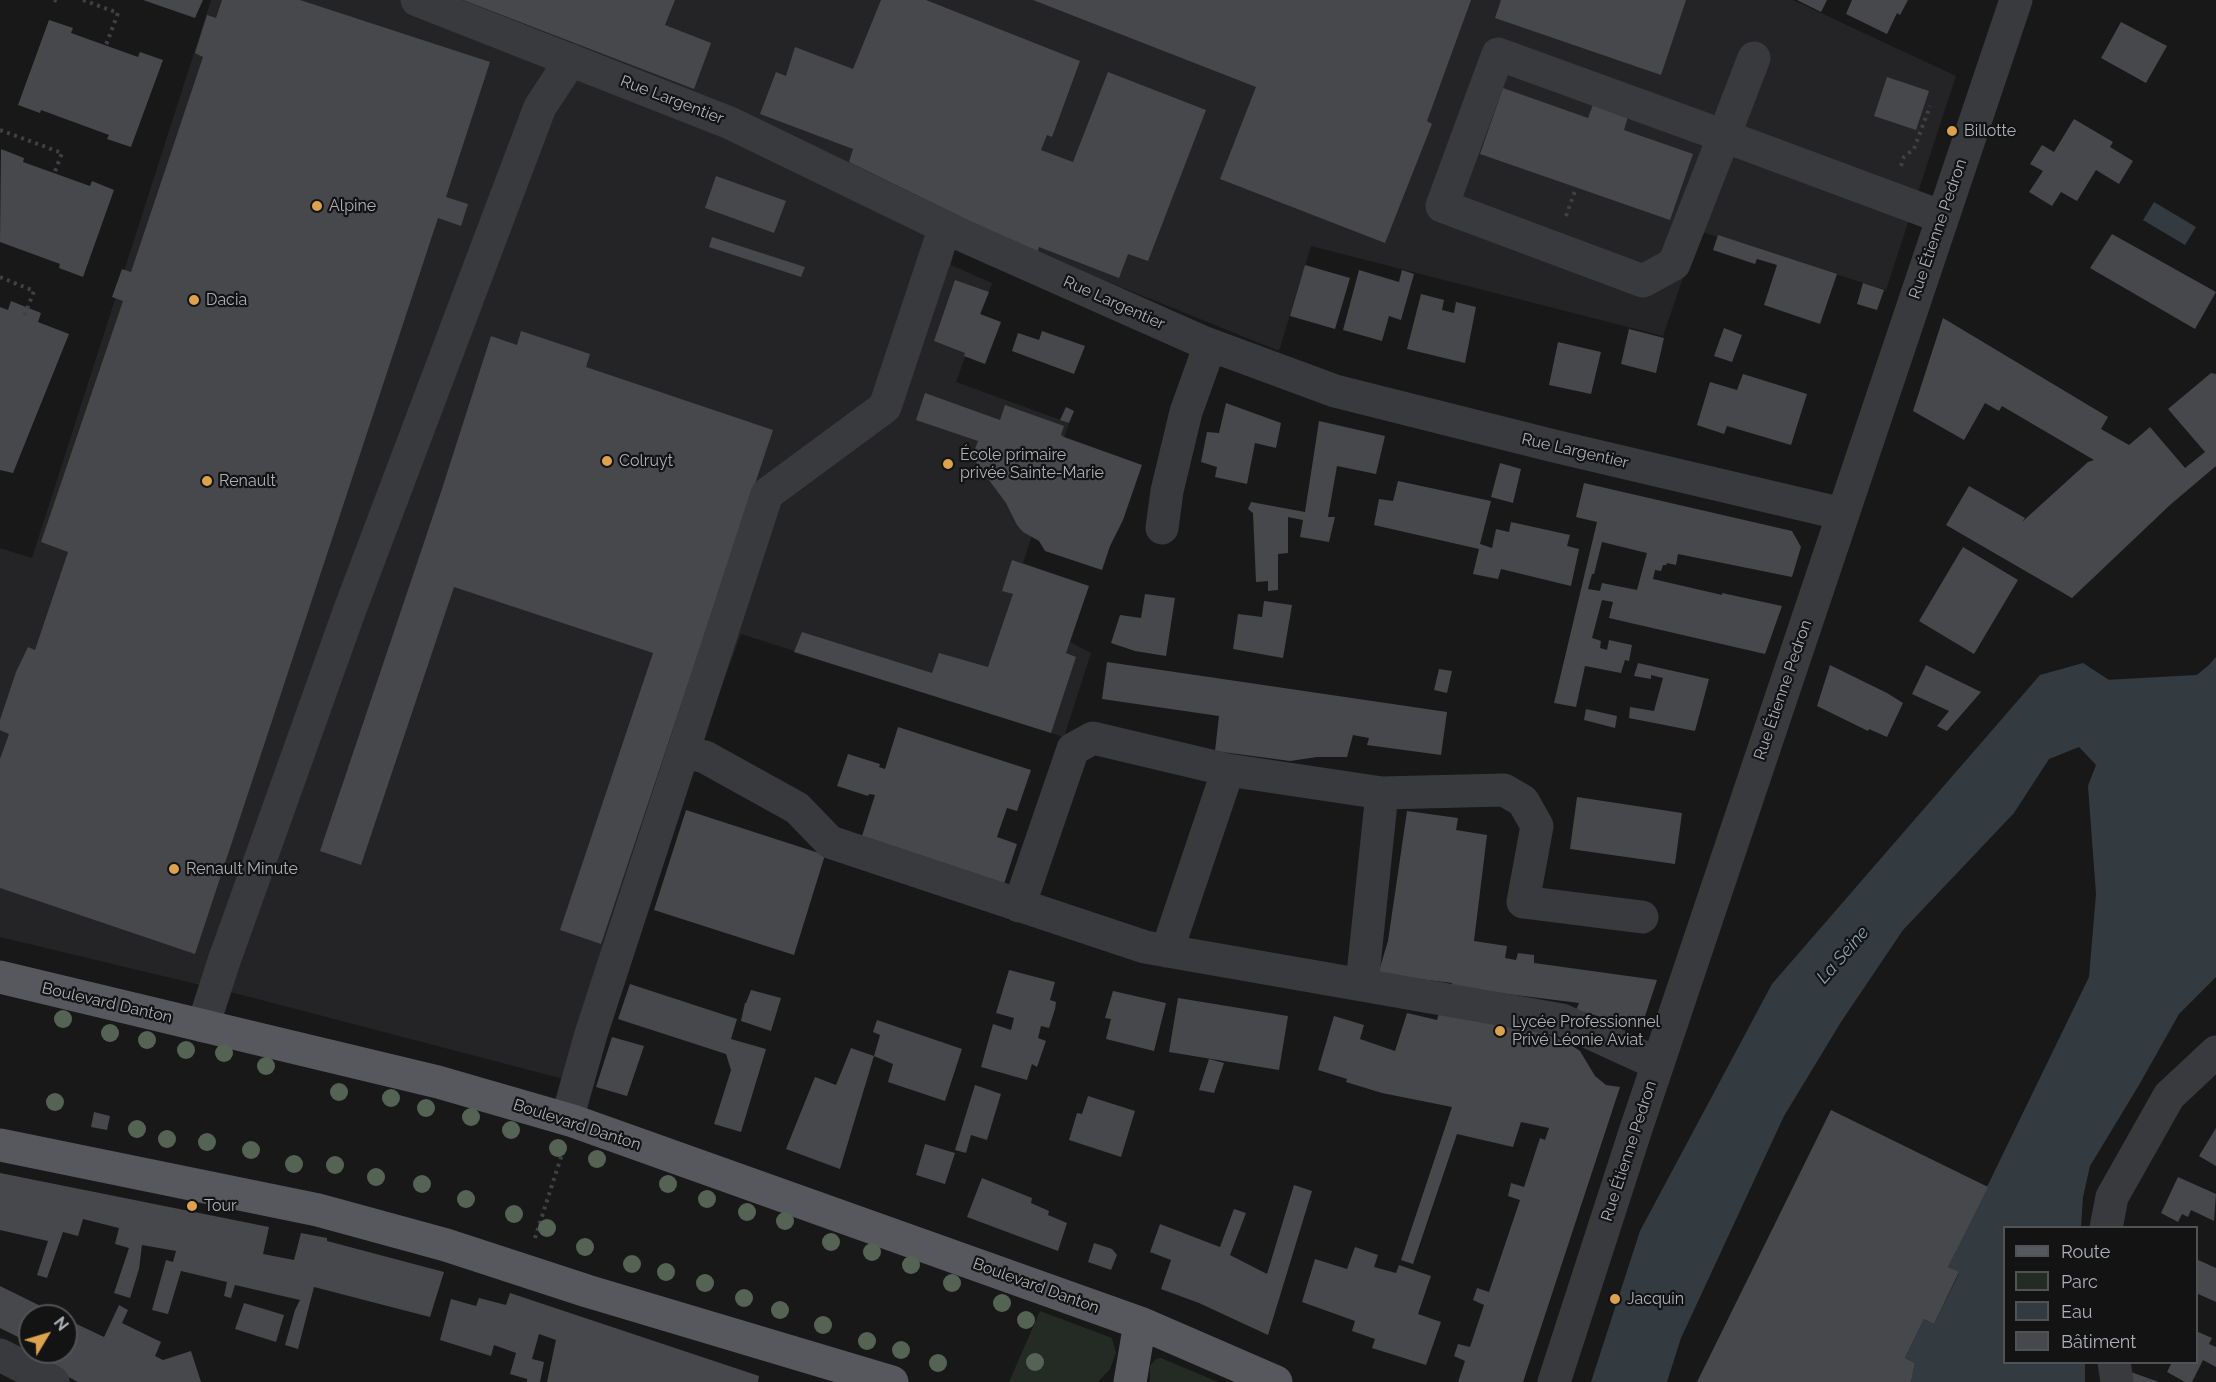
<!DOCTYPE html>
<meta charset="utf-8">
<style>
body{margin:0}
#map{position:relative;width:2216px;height:1382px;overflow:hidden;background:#181819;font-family:Raleway,sans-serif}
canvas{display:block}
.legend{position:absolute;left:2003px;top:1226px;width:195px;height:138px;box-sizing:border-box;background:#131314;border:2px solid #505256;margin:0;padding:8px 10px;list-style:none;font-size:18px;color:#acb0b8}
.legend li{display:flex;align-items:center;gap:12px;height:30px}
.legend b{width:30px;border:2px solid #505256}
.north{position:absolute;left:18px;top:1304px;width:60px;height:60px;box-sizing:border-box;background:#131314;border:2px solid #505256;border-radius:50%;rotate:52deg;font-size:16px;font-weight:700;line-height:24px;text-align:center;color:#acb0b8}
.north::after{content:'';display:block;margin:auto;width:21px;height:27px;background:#dca24d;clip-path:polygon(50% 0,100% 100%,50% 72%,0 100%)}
</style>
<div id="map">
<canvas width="2216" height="1382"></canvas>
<ul class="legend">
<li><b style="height:8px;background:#56585d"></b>Route</li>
<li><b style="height:16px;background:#242b25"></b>Parc</li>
<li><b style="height:16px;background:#333b41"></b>Eau</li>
<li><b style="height:16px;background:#47484c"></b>Bâtiment</li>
</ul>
<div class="north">N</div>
</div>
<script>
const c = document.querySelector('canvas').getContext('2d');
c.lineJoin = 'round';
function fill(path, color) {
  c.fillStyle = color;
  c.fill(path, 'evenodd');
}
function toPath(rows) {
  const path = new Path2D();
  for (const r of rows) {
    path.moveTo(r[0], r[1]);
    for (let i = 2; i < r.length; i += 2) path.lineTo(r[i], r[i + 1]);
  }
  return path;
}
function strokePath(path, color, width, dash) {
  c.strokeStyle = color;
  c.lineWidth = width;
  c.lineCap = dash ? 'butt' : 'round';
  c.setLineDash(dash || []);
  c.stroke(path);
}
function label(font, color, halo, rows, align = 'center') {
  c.font = font + ' Raleway,sans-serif';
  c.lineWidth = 4.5;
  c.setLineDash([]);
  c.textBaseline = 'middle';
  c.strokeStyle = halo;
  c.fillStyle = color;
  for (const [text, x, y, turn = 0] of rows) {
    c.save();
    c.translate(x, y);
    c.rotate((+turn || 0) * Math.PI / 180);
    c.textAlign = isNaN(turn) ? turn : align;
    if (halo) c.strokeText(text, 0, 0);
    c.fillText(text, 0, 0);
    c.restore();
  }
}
fill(toPath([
 [211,0,1793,0,1956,76,1886,290,1699,231,1663,336,1311,246,1279,351,960,222,951,265,992,283,956,382,1069,423,1023,563,1089,586,1070,642,1091,653,1064,737,741,634,575,1082,246,996,0,937,0,548,32,558]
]), '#242426');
fill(toPath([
 [1040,1311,1112,1338,1116,1353,1110,1369,1098,1382,1009,1382],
 [1161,1358,1218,1382,1150,1382,1150,1366,1156,1359]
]), '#242b25');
fill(toPath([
 [2154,202,2196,227,2185,245,2143,220],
 [2216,657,2216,977,2179,1014,2139,1085,2090,1166,2083,1197,2081,1227,2004,1228,2004,1362,2085,1363,2085,1382,1911,1382,1915,1363,1905,1358,1924,1319,1934,1324,1959,1273,1948,1267,2089,977,2096,894,2088,786,2096,765,2079,747,2049,759,2014,813,1903,930,1841,1022,1784,1116,1681,1338,1667,1382,1591,1382,1640,1231,1772,984,2040,675,2083,663,2126,691,2121,699,2144,713,2156,708,2209,665]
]), '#333b41');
strokePath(toPath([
 [2052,715,2216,706]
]), '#333b41', 64);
fill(toPath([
 [143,0,203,0,195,18],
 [222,0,300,0,490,62,446,197,468,204,461,226,438,218,195,954,0,888,0,759,9,734,0,730,0,720,16,672,28,647,35,650,68,552,41,542,123,301,112,297,122,269,131,272,203,57,195,53,207,15,216,18],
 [463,0,675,0,665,25,711,43,694,89],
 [881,0,926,0,1080,61,1052,137,1047,135,1041,150,1073,162,1108,72,1206,110,1148,261,1128,254,1119,278,1039,247,1037,254,849,162,853,149,760,114,776,72,786,76,795,47,853,69],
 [1033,0,1471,0,1427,121,1432,124,1385,243,1220,179,1256,87],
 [1501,0,1686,0,1661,75,1495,18],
 [1797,0,1827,0,1821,12],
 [1852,0,1908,0,1900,15,1897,13,1887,34,1846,14],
 [49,20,73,28,71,33,138,57,140,52,163,60,131,147,107,139,109,135,41,110,40,113,18,105],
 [2121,22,2167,46,2146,83,2101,58],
 [1887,77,1929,91,1916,130,1874,116],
 [1503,88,1588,118,1594,102,1629,113,1624,130,1693,154,1670,220,1480,154],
 [2074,119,2113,142,2110,147,2133,161,2119,184,2096,170,2077,201,2061,192,2052,206,2029,192,2043,171,2030,164,2042,145,2054,152],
 [1,149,24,158,23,162,90,186,92,181,114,190,83,277,59,268,60,264,0,242],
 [716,176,786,201,774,233,705,208],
 [2112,234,2216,292,2195,329,2090,268],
 [1718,235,1837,274,1820,324,1764,305,1777,265,1757,259,1755,264,1713,250],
 [712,237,805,267,801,277,709,247],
 [1305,265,1350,278,1335,329,1290,316],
 [1359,270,1399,282,1402,270,1414,274,1401,320,1389,316,1382,341,1343,330],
 [955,280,989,292,980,314,1001,322,985,364,964,356,965,353,934,341],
 [1863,283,1884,290,1877,310,1857,304],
 [1421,294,1444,300,1442,310,1454,313,1456,302,1476,307,1465,363,1407,349],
 [11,301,41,313,38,322,69,334,13,473,0,470,0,307,8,310],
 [1943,318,2108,417,2101,429,2129,445,2150,427,2185,468,2205,452,2168,409,2211,373,2216,374,2216,466,2170,505,2072,598,1946,525,1969,486,2025,518,2022,522,2088,462,2094,460,2002,406,1999,411,1985,403,1964,440,1913,411],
 [1724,328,1742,335,1732,362,1714,356],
 [1629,329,1664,338,1656,373,1621,364],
 [521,331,590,354,586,367,773,430,601,944,560,930,653,653,454,587,361,865,320,851,441,492,491,336,517,345],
 [1042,331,1085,346,1074,374,1012,351,1018,333,1039,340],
 [1558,342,1601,352,1591,394,1549,385],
 [1743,374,1807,394,1791,445,1727,426,1724,434,1697,425,1710,382,1737,390],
 [925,393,1000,420,1005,405,1064,426,1061,435,1064,437,1142,465,1123,520,1110,546,1102,570,1045,551,1039,541,1023,532,1017,525,1006,503,972,457,978,441,916,420],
 [1226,403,1281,423,1276,448,1255,443,1247,484,1215,477,1217,467,1201,462,1207,432,1219,433],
 [1066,407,1074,411,1069,423,1060,420],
 [1319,421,1385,436,1376,474,1337,466,1328,517,1335,517,1329,542,1300,537,1303,520,1288,517,1288,553,1278,554,1278,590,1268,591,1268,581,1256,582,1253,513,1248,509,1251,502,1305,512],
 [1500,463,1521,469,1513,503,1491,497],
 [1398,481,1491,501,1480,544,1492,548,1496,529,1509,532,1511,522,1570,535,1567,546,1579,549,1571,586,1501,569,1498,579,1473,574,1479,549,1374,525,1379,499,1393,501],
 [1584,483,1792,531,1801,547,1792,577,1678,554,1676,565,1667,563,1666,565,1663,565,1661,571,1655,570,1653,579,1722,595,1722,593,1782,606,1765,654,1609,618,1613,602,1602,600,1592,638,1601,641,1600,648,1607,650,1609,640,1632,645,1629,661,1625,660,1621,673,1585,666,1576,707,1554,703,1597,522,1576,517],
 [1602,542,1647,553,1637,590,1602,583,1600,591,1588,589,1592,574,1594,574],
 [1963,547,2018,580,1974,654,1919,621],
 [1012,560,1089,586,1066,653,1076,657,1051,733,794,652,802,632,932,673,939,653,988,667,1013,594,1002,591],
 [1145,594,1175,598,1166,656,1135,651,1111,643,1120,615,1141,618],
 [1264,601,1292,605,1283,658,1233,649,1238,614,1262,617],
 [1107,662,1447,712,1441,755,1367,745,1369,738,1353,735,1347,757,1317,757,1290,761,1215,751,1219,716,1102,699],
 [1638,663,1709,679,1695,731,1629,718,1630,707,1654,711,1663,678,1651,675,1651,679,1634,676],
 [1830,665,1887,693,1903,703,1887,737,1869,729,1868,731,1817,706],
 [1926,665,1981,692,1947,731,1937,726,1949,711,1912,694],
 [1439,669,1452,671,1447,693,1434,690],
 [1586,709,1617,716,1615,728,1584,720],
 [898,727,1031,770,1017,811,1007,808,997,837,1017,844,1004,884,862,836,875,795,869,794,868,796,837,786,848,754,880,764,879,767,885,769],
 [1577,797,1682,813,1675,864,1570,849],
 [686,810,825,855,794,955,654,910],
 [1407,811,1458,818,1456,830,1487,835,1474,941,1507,946,1505,958,1516,960,1518,953,1534,955,1534,963,1657,980,1641,1028,1576,1010,1579,1003,1452,987,1452,983,1378,974,1388,941],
 [1009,970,1055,982,1050,1000,1056,1002,1055,1009,1049,1028,1041,1026,1038,1038,1046,1041,1037,1067,1032,1064,1027,1080,981,1067,993,1024,1011,1030,1014,1018,996,1013],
 [630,984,737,1019,731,1039,766,1049,741,1132,714,1124,731,1070,726,1054,618,1019],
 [751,990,781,998,771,1031,741,1021,745,1003,746,1003],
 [1113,991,1166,1003,1154,1051,1106,1039,1111,1019,1105,1018],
 [1178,998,1288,1016,1279,1070,1169,1052],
 [1407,1013,1437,1020,1439,1013,1484,1014,1556,1038,1568,1043,1580,1051,1595,1076,1606,1085,1620,1087,1523,1382,1458,1382,1465,1361,1454,1356,1458,1344,1470,1347,1484,1305,1473,1300,1477,1288,1489,1292,1520,1200,1508,1196,1511,1183,1524,1187,1540,1138,1545,1140,1549,1128,1521,1122,1513,1147,1457,1134,1413,1264,1401,1260,1452,1107,1382,1093,1346,1082,1347,1079,1318,1070,1334,1016,1364,1025,1360,1039,1395,1051],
 [877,1020,962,1049,945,1101,888,1082,893,1064,874,1056,880,1035,873,1032],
 [612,1037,644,1046,627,1096,596,1087],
 [851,1048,874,1056,840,1169,786,1149,815,1077,836,1085],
 [1209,1059,1224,1063,1214,1093,1199,1090],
 [975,1085,1001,1094,987,1140,971,1135,966,1153,955,1150],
 [1088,1096,1135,1111,1121,1157,1069,1140,1077,1113,1082,1114],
 [1831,1110,1988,1187,1948,1267,1959,1272,1934,1324,1924,1319,1905,1358,1915,1363,1911,1382,1697,1382],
 [94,1112,110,1116,107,1130,91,1127],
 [2216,1128,2216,1166,2199,1156],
 [925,1144,955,1153,945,1184,916,1175],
 [0,1173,269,1227,263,1254,294,1260,301,1233,327,1238,327,1241,444,1272,430,1317,314,1287,298,1349,285,1345,295,1310,300,1300,235,1285,231,1298,224,1296,227,1282,181,1271,168,1314,152,1310,166,1260,173,1262,176,1251,142,1245,139,1269,130,1298,114,1293,129,1248,115,1244,119,1228,83,1219,78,1236,63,1232,47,1278,37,1275,48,1241,0,1230],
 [2178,1177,2216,1194,2214,1221,2191,1210,2188,1217,2182,1214,2178,1222,2161,1213],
 [982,1178,1032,1198,1031,1203,1049,1211,1048,1215,1067,1223,1058,1251,967,1217],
 [1294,1185,1312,1191,1268,1335,1199,1303,1161,1289,1171,1260,1150,1252,1160,1224,1220,1247,1234,1209,1246,1213,1230,1255,1267,1274],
 [1094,1243,1112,1249,1117,1255,1111,1270,1088,1262],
 [1355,1247,1378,1255,1374,1267,1396,1273,1399,1265,1431,1276,1418,1314,1441,1322,1426,1365,1372,1348,1375,1339,1352,1331,1355,1321,1302,1302,1315,1259,1347,1269],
 [2196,1259,2216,1268,2216,1302,2196,1293],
 [0,1286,61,1316,30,1316,30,1343,0,1328],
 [510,1293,759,1376,758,1382,547,1382,556,1340,539,1334,532,1359,544,1362,540,1382,527,1382,527,1379,510,1374,516,1353,494,1345,491,1356,440,1340,451,1299,476,1306,479,1298,506,1305],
 [244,1303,284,1315,276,1342,235,1329],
 [119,1305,128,1310,122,1323,161,1342,155,1356,163,1360,191,1351,201,1382,78,1382,45,1365,51,1352,66,1352,66,1319,104,1337],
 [2196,1331,2212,1338,2209,1344,2216,1347,2216,1367,2203,1360,2192,1382,2185,1382,2167,1372,2172,1362,2196,1362],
 [2128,1371,2159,1382,2130,1382]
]), '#47484c');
strokePath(toPath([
 [54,0,60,2],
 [83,0,118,13,106,45],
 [0,130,62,153,54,174],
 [1901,166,1904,157,1914,149,1930,106],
 [1566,216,1576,188],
 [0,277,34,291,24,317],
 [535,1238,562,1154]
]), '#3f4145', 4, [3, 4.5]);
strokePath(toPath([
 [417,0,730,123,957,233,1205,343,1335,391,1554,446,1843,514],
 [1754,58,1724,136,1674,264,1643,281,1442,206,1498,54,1724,136,1942,217],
 [1162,528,1167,491,1186,412,1210,345],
 [684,752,705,757,797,808,830,842,1145,947,1562,1020,1658,1064],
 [1019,906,1073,749,1093,738,1228,770],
 [1167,951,1228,770,1382,793,1504,790,1523,801,1537,826,1523,902,1642,917],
 [1362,984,1382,793],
 [203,1026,224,961,349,612,540,107,571,60],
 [567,1119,591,1034,767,494,885,407,945,227],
 [2106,1228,2112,1197,2169,1096,2216,1052],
 [0,1355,53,1382],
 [2114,1362,2117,1382],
 [1554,1382,1636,1129,2016,0]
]), '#393a3e', 33);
strokePath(toPath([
 [0,977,438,1082,573,1121,1140,1323,1276,1382],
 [0,1145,318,1210,446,1245,587,1291,892,1382],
 [1130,1382,1140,1323]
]), '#56585d', 33);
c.fillStyle = '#546354';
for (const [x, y] of [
 [63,1019],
 [110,1033],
 [147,1040],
 [186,1050],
 [224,1053],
 [266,1066],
 [339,1092],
 [391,1098],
 [55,1102],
 [426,1108],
 [471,1117],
 [137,1129],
 [511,1130],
 [167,1139],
 [207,1142],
 [558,1148],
 [251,1150],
 [597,1159],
 [294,1164],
 [335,1165],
 [376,1177],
 [422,1184],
 [668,1184],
 [466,1199],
 [707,1199],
 [747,1212],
 [514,1214],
 [785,1221],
 [547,1228],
 [831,1242],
 [585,1247],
 [872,1252],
 [632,1264],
 [911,1265],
 [666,1272],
 [705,1283],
 [952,1283],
 [744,1298],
 [1002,1303],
 [780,1310],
 [1026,1320],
 [823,1325],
 [867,1341],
 [901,1350],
 [1035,1362],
 [938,1363]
]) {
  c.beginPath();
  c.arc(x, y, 9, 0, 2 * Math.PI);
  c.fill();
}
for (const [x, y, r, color] of [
 [1952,131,6,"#dca24d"],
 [317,206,6,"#dca24d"],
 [194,300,6,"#dca24d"],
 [607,461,6,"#dca24d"],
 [948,464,6,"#dca24d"],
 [207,481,6,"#dca24d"],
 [174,869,6,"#dca24d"],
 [1500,1031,6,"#dca24d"],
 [192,1206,6,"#dca24d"],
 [1615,1299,6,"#dca24d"]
]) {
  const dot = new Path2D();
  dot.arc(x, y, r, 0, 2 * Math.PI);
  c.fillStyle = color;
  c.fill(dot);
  strokePath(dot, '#131314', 2);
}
label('16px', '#acb0b8', '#131314', [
 ["Rue Largentier",672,100,21],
 ["Rue Étienne Pedron",1938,229,-71],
 ["Rue Largentier",1114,303,24],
 ["Rue Largentier",1575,451,13],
 ["Rue Étienne Pedron",1783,690,-71],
 ["Boulevard Danton",107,1003,13],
 ["Boulevard Danton",577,1125,18],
 ["Rue Étienne Pedron",1629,1151,-72],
 ["Boulevard Danton",1036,1286,20]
]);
label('16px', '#acb0b8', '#131314', [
 ["Billotte",1964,131],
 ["Alpine",329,206],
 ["Dacia",206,300],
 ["École primaire",960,455],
 ["privée Sainte-Marie",960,473],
 ["Colruyt",619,461],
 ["Renault",219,481],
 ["Renault Minute",186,869],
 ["Lycée Professionnel",1512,1022],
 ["Privé Léonie Aviat",1512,1040],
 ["Tour",204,1206],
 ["Jacquin",1627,1299]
], 'left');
label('italic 18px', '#879fae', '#131314', [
 ["La Seine",1843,955,-49]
]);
</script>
